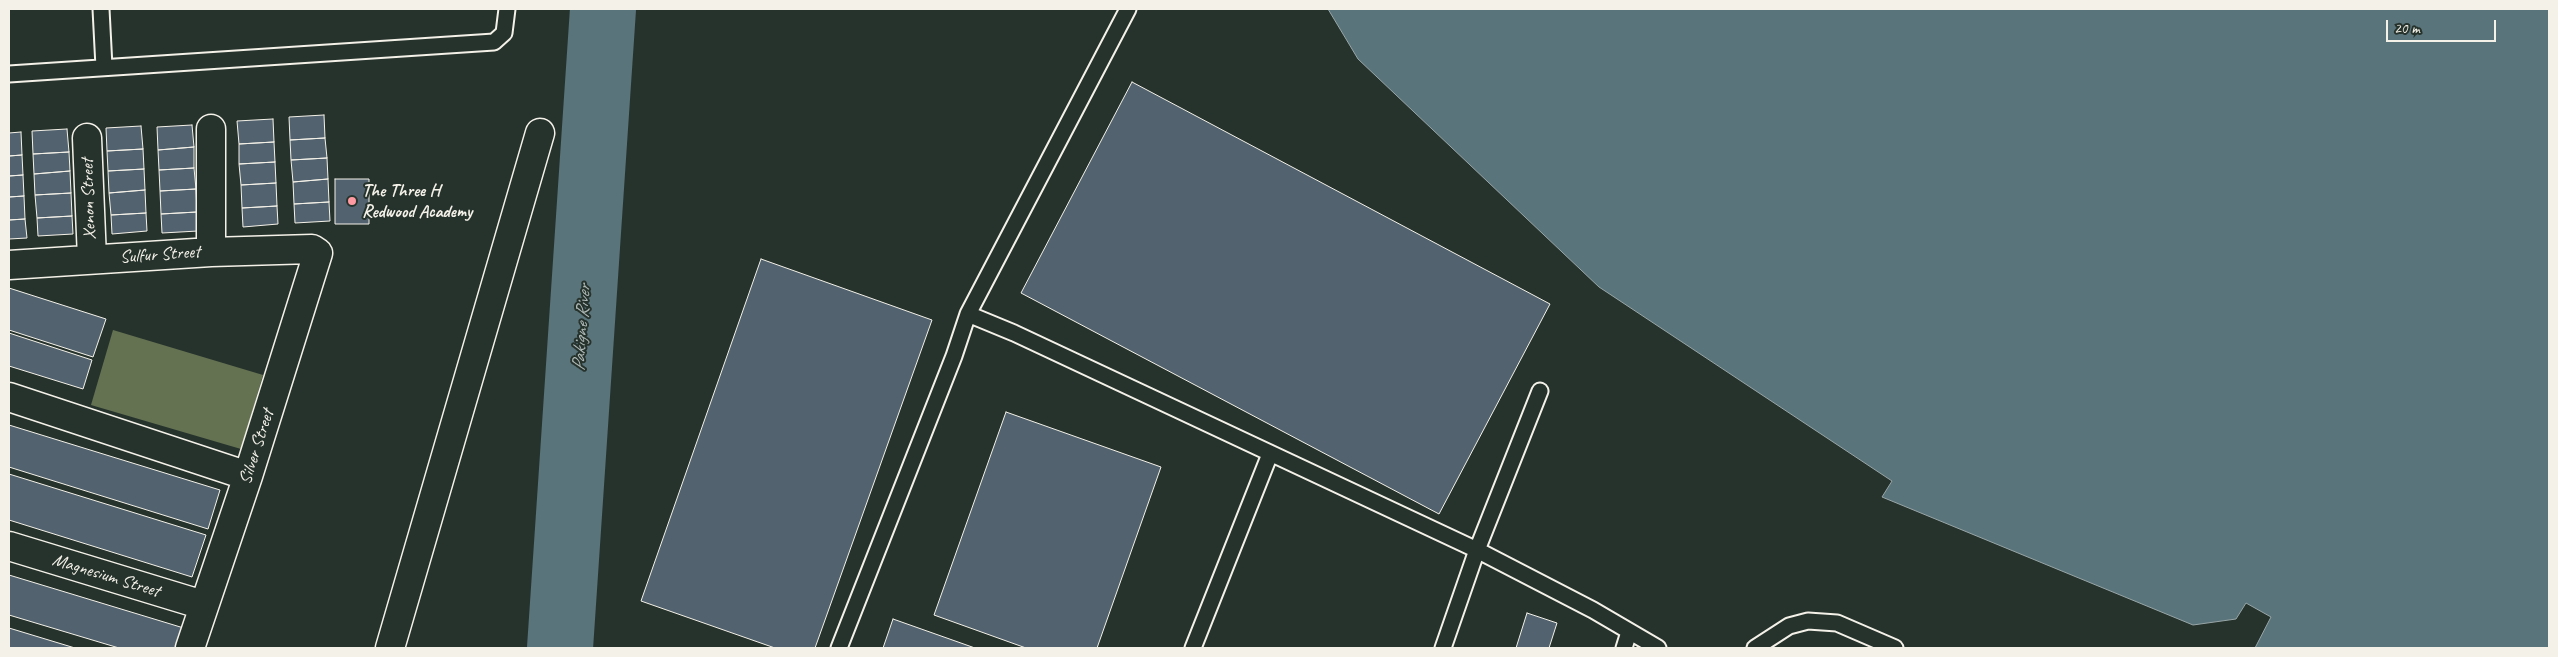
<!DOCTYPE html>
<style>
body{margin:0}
#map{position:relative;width:2558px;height:657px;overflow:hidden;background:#26332d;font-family:Caveat,sans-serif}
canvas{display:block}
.frame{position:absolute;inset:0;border:10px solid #f4f1e8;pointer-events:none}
.scale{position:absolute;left:2386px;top:20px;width:110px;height:22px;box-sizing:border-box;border:2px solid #f4f1e8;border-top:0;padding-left:6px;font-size:15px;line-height:18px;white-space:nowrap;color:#f4f1e8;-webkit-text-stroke:4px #26332d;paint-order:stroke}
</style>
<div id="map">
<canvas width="2558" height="657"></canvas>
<div class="frame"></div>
<div class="scale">20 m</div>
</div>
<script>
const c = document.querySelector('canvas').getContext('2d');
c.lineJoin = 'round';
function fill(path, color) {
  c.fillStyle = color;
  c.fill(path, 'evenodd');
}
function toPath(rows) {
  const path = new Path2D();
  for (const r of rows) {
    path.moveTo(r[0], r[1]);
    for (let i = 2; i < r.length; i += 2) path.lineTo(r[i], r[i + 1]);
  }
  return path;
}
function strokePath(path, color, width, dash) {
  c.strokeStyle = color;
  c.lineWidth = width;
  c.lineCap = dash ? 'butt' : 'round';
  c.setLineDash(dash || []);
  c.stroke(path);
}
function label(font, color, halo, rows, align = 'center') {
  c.font = font + ' Caveat,sans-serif';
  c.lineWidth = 4;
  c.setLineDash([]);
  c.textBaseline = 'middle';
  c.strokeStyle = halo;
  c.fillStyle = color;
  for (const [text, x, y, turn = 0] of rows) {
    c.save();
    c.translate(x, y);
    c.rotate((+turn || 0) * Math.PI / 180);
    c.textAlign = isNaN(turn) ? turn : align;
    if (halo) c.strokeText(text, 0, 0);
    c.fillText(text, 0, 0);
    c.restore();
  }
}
fill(toPath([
 [113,330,263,375,241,449,91,405]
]), '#657252');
const water = toPath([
 [1328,9,2549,9,2549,648,2255,648,2271,617,2246,603,2236,619,2193,625,1882,497,1892,481,1599,287,1358,59,1328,9]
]);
fill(water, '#5a747b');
strokePath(water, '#98a6a7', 1);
strokePath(toPath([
 [560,648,603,9]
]), '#5a747b', 66);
const building = toPath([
 [1132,82,1550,304,1439,514,1021,293,1132,82],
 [324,115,325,138,290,140,289,117,324,115],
 [273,119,274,142,239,144,237,121,273,119],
 [192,125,194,147,158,150,157,127,192,125],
 [141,126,143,149,107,151,106,128,141,126],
 [67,129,69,152,33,154,32,131,67,129],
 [21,132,22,155,9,156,9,133,21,132],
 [325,138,327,158,291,160,290,140,325,138],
 [274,142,275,162,239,164,239,144,274,142],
 [194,147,194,168,159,170,158,150,194,147],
 [143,149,144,169,108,171,107,151,143,149],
 [69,152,70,171,34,174,33,154,69,152],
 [22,155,23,175,9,176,9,156,22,155],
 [327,158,328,179,293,182,291,160,327,158],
 [275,162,276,183,241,185,239,164,275,162],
 [194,168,196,189,160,191,159,170,194,168],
 [144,169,145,190,109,193,108,171,144,169],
 [70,171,71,193,35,195,34,174,70,171],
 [23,175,24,196,9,197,9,176,23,175],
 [328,179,329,202,294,204,293,182,328,179],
 [335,179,369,179,369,224,335,224,335,179],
 [276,183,277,206,242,208,241,185,276,183],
 [196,189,197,212,161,214,160,191,196,189],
 [145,190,146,213,111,215,109,193,145,190],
 [71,193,72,216,37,218,35,195,71,193],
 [24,196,25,219,9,220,9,197,24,196],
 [329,202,330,221,295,223,294,204,329,202],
 [277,206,278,224,243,227,242,208,277,206],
 [197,212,198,231,162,233,161,214,197,212],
 [146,213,147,231,112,234,111,215,146,213],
 [72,216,73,234,38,236,37,218,72,216],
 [25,219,27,238,9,239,9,220,25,219],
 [761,259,932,320,815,648,775,648,641,601,761,259],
 [9,288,106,319,93,357,9,330,9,288],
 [9,333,92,360,83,389,9,366,9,333],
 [1006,412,1161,467,1097,648,1026,648,934,615,1006,412],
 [9,425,220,490,208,529,9,467,9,425],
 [9,474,206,535,192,577,9,520,9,474],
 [9,575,187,629,182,648,119,648,9,615,9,575],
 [1527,613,1557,623,1549,648,1516,648,1527,613],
 [893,619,975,648,883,648,893,619],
 [9,628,75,648,9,648,9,628]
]);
fill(building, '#52636f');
strokePath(building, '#f4f1e8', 1);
const service = toPath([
 [101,9,104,67],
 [9,74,494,42,504,33,507,9],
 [968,314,1128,9],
 [839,648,954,356,968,314,1014,333,1477,550,1593,610,1658,648],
 [1193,648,1270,454],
 [1443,648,1477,550,1540,391],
 [1624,648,1629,632],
 [1755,648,1789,626,1808,621,1837,623,1895,648]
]);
const minor = toPath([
 [87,138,92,259],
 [211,252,211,129],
 [9,265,211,252,312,249,318,253,248,476,190,648],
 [9,397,248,476],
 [9,546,203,605],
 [390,648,540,133]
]);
strokePath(service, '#f4f1e8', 19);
strokePath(minor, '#f4f1e8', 31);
strokePath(service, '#26332d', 15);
strokePath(minor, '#26332d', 28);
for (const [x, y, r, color] of [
 [352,201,5,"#ff9aa2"]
]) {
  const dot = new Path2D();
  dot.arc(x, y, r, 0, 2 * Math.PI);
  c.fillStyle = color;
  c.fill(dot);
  strokePath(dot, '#26332d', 2);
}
label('bold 18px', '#f4f1e8', '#26332d', [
 ["The Three H",362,191],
 ["Redwood Academy",362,212]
], 'left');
label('18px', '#f4f1e8', '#26332d', [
 ["Xenon Street",89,199,-92],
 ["Sulfur Street",160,255,-4],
 ["Silver Street",257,447,-72],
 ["Magnesium Street",106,576,17]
]);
label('italic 19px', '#afb9b7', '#26332d', [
 ["Pakigne River",582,328,-86]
]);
</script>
